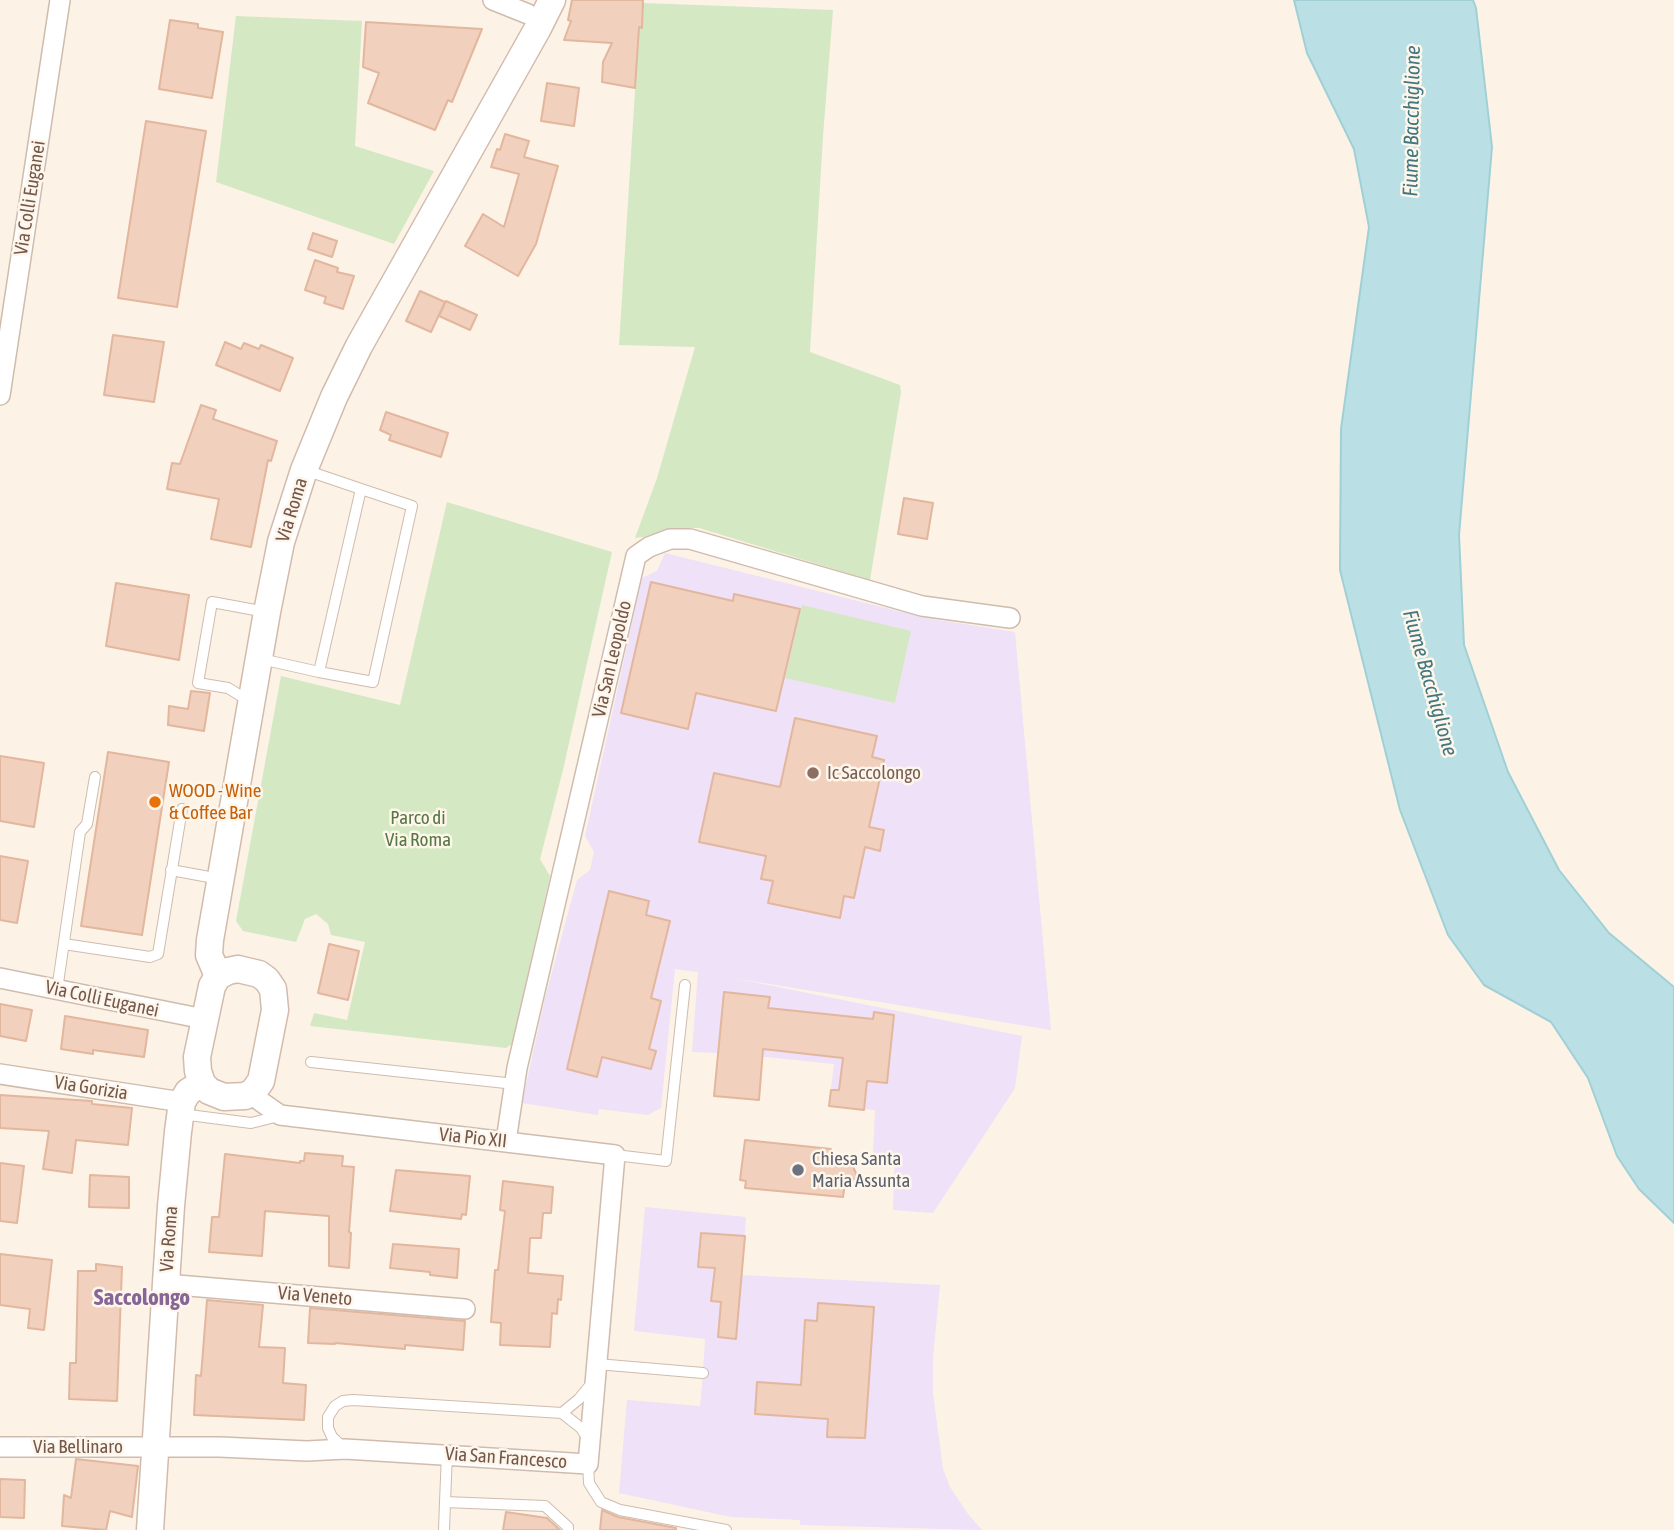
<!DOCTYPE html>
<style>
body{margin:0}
canvas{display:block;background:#fcf2e5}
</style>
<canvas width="1674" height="1530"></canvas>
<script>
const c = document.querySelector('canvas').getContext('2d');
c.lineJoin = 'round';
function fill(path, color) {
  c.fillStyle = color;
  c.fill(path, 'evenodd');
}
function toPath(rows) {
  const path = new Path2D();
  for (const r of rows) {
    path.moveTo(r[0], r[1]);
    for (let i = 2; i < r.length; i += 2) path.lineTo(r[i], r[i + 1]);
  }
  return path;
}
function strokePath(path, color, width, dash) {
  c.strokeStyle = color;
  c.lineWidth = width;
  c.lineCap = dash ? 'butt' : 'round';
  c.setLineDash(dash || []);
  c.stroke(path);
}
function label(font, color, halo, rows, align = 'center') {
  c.font = font + ' "Asap Condensed",sans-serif';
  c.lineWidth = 5;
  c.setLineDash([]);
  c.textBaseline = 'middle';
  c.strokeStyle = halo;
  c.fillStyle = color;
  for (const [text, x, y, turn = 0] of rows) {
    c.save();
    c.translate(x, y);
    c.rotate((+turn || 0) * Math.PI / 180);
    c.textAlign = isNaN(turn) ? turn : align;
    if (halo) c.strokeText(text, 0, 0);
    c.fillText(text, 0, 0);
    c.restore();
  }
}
fill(toPath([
 [665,553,926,618,1015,632,1051,1030,733,978,1022,1036,1015,1088,933,1213,893,1210,895,1155,873,1154,875,1110,829,1106,834,1064,718,1052,718,1053,692,1052,698,972,675,969,661,1108,648,1115,599,1109,598,1115,522,1103,545,998,577,880,590,870,594,852,585,836,642,578,657,571],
 [645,1207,746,1217,742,1275,940,1285,933,1358,933,1393,943,1469,950,1487,968,1514,982,1530,800,1525,800,1520,731,1517,619,1493,627,1400,700,1406,702,1386,705,1339,634,1331]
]), '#efe1f8');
fill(toPath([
 [643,3,833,10,823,136,810,352,900,385,901,392,870,580,699,528,676,528,652,536,635,538,657,478,695,347,619,345,639,27,642,27],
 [236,16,362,21,355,146,434,171,394,244,216,182],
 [447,502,612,552,563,770,540,859,550,876,512,1044,506,1048,310,1026,314,1013,347,1020,365,942,331,935,328,924,316,914,305,919,296,942,243,931,236,921,281,676,400,705],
 [802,605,911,631,895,703,785,678]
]), '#d4e9c3');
const water = toPath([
 [1294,0,1473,0,1476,8,1492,147,1459,535,1464,645,1508,772,1559,870,1609,933,1674,987,1674,1223,1639,1189,1617,1156,1588,1078,1551,1022,1484,985,1448,935,1400,810,1340,570,1341,429,1369,227,1354,149,1307,53,1294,0]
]);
fill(water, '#bae0e5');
strokePath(water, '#a0d0d6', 2);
const building = toPath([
 [572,0,643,0,642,28,639,27,635,88,602,82,603,62,612,43,564,40,571,21,568,20,572,0],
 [170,20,198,24,198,28,223,32,212,98,159,89,170,20],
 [366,22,482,29,452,102,448,100,435,130,368,103,379,73,363,67,366,22],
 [547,83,579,88,574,126,541,121,547,83],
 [146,121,206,131,177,307,118,298,146,121],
 [505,134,529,141,524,157,558,166,536,244,518,276,465,246,483,214,504,227,519,174,491,167,497,149,500,150,505,134],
 [313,233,337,241,332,257,308,249,313,233],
 [315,260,338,268,337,272,354,276,343,309,324,303,326,297,305,290,315,260],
 [420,291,445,302,431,332,406,321,420,291],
 [446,301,477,315,470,330,439,316,446,301],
 [113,335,164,342,154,402,104,395,113,335],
 [225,342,241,349,244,343,259,349,261,345,293,358,280,391,216,365,225,342],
 [201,405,216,410,213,419,277,441,271,461,268,460,251,547,211,539,219,499,167,489,172,463,180,464,201,405],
 [386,412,448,433,441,457,389,440,391,435,380,430,386,412],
 [904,498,933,503,927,539,898,534,904,498],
 [651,582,733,601,734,594,800,609,776,711,696,693,688,729,621,713,651,582],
 [116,583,189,595,179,660,106,646,116,583],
 [191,691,210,693,204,731,168,725,169,706,188,709,191,691],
 [795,718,877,736,872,757,884,760,869,827,884,830,880,851,865,847,854,898,844,896,840,918,768,903,773,881,761,879,766,856,699,842,714,773,780,787,795,718],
 [108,752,169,762,142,935,81,926,108,752],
 [0,756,44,763,34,827,0,821,0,756],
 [0,856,28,861,17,923,0,920,0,856],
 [609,891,649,901,646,915,670,921,651,998,661,1001,649,1049,656,1051,651,1069,602,1057,597,1077,567,1069,609,891],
 [329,944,359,951,348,1000,318,993,329,944],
 [724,992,770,997,768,1008,873,1019,874,1012,894,1015,887,1083,867,1081,864,1110,829,1106,831,1090,839,1090,843,1058,763,1049,759,1100,714,1096,724,992],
 [0,1004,32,1010,26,1041,0,1036,0,1004],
 [65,1016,148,1030,144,1057,93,1050,93,1054,61,1049,65,1016],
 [0,1095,92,1101,92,1104,132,1108,128,1145,76,1140,72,1173,43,1169,49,1131,0,1128,0,1095],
 [745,1140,831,1149,830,1160,851,1162,858,1178,845,1182,843,1197,745,1188,746,1181,740,1180,745,1140],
 [305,1153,343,1156,342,1166,354,1167,349,1232,351,1233,349,1268,329,1266,329,1216,265,1211,262,1256,209,1252,212,1217,219,1217,225,1154,300,1163,300,1161,304,1161,305,1153],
 [0,1163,24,1166,17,1223,0,1221,0,1163],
 [396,1170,470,1176,466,1215,462,1214,461,1219,390,1211,396,1170],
 [90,1175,129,1177,129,1208,89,1207,90,1175],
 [503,1181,553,1187,551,1213,543,1213,541,1238,530,1238,528,1273,563,1276,561,1300,558,1299,557,1314,552,1313,550,1347,500,1345,501,1323,491,1322,495,1270,498,1270,505,1211,500,1210,503,1181],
 [701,1233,745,1236,736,1339,718,1337,721,1302,711,1301,715,1268,698,1267,701,1233],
 [393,1244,459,1249,457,1278,430,1275,430,1272,390,1268,393,1244],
 [0,1254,52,1260,44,1330,28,1328,30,1309,0,1305,0,1254],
 [96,1264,122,1267,117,1401,69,1399,70,1363,76,1363,78,1271,96,1271,96,1264],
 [207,1300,263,1305,259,1347,285,1348,283,1383,306,1385,304,1420,194,1415,196,1375,201,1376,207,1300],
 [818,1303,874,1307,865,1438,827,1437,828,1419,755,1414,757,1382,801,1385,805,1320,817,1321,818,1303],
 [310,1308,465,1321,463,1350,405,1345,405,1349,335,1343,335,1344,308,1343,310,1308],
 [76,1459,138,1466,132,1517,110,1511,106,1530,62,1526,64,1495,71,1498,76,1459],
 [0,1479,25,1480,24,1518,0,1517,0,1479],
 [602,1510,618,1517,676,1528,676,1530,600,1530,602,1510],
 [506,1512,547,1518,560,1530,503,1530,506,1512]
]);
fill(building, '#f1d0bd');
strokePath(building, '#e3b69e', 2);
const lane = toPath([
 [261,659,319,672,361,489,305,470],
 [319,672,373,682,412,506,361,489],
 [249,701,228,688,198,683,212,602,266,612],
 [171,870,220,879],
 [64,944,150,957,158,954,182,809],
 [57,990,80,832,87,824,95,777],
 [311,1062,515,1084],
 [181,1114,251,1123,279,1116],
 [615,1155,666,1161,685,985],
 [597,1364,703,1373],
 [562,1413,581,1428,588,1439],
 [344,1448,332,1437,328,1428,328,1417,335,1406,343,1401,353,1400,562,1413,579,1399,592,1383],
 [588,1464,589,1483,601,1502,620,1510,726,1530],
 [445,1502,447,1454],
 [444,1530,445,1502,545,1506,568,1527,568,1530]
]);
const street = toPath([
 [493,0,528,14],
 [0,395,60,0],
 [0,978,204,1019],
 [0,1074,182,1102],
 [506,1141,517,1068,636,556,649,547,670,539,690,539,922,606,1010,618],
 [165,1284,465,1309],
 [0,1447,220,1447,307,1451,345,1449,588,1464,615,1155,280,1115,260,1101,253,1092]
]);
const secondary = toPath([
 [238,969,259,974,267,980,273,989,275,1010,261,1081,253,1092,245,1096,224,1097,209,1091,202,1083,198,1071,197,1057,212,986,218,976,228,971,238,969],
 [218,976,209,955,210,940,267,612,281,542,304,470,334,397,359,346,538,28,552,0],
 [150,1530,171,1206,178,1132,182,1102,188,1092,202,1083]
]);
strokePath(lane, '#cfbcae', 12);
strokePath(street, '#cfbcae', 22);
strokePath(secondary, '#d2bbac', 29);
strokePath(lane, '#fff', 10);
strokePath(street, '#fff', 19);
strokePath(secondary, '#fff', 26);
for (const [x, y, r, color] of [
 [813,773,7,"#8d6e63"],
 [155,802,7,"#e8710a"],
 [798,1170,7,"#6b7280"]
]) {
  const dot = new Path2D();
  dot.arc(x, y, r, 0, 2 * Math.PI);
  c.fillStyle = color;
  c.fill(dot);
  strokePath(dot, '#fff6eb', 2.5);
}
label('19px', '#74584b', '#fff6eb', [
 ["Via Colli Euganei",30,198,-81],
 ["Via Roma",292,510,-73],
 ["Via San Leopoldo",612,659,-77],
 ["Via Colli Euganei",102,999,12],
 ["Via Gorizia",91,1088,9],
 ["Via Pio XII",473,1138,6],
 ["Via Roma",169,1239,-86],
 ["Via Veneto",315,1296,5],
 ["Via Bellinaro",78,1447],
 ["Via San Francesco",506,1458,4]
]);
label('19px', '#785e54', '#fff6eb', [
 ["Ic Saccolongo",827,773]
], 'left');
label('19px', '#c56008', '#fff6eb', [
 ["WOOD - Wine",169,791],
 ["& Coffee Bar",169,813]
], 'left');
label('19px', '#547942', '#fff6eb', [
 ["Parco di",418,818],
 ["Via Roma",418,840]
]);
label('19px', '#5b616d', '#fff6eb', [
 ["Chiesa Santa",812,1159],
 ["Maria Assunta",812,1181]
], 'left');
label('italic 21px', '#427780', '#fff6eb', [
 ["Fiume Bacchiglione",1412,121,-89],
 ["Fiume Bacchiglione",1430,683,74]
]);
label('bold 23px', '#856697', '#fff6eb', [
 ["Saccolongo",142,1298]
]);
</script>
